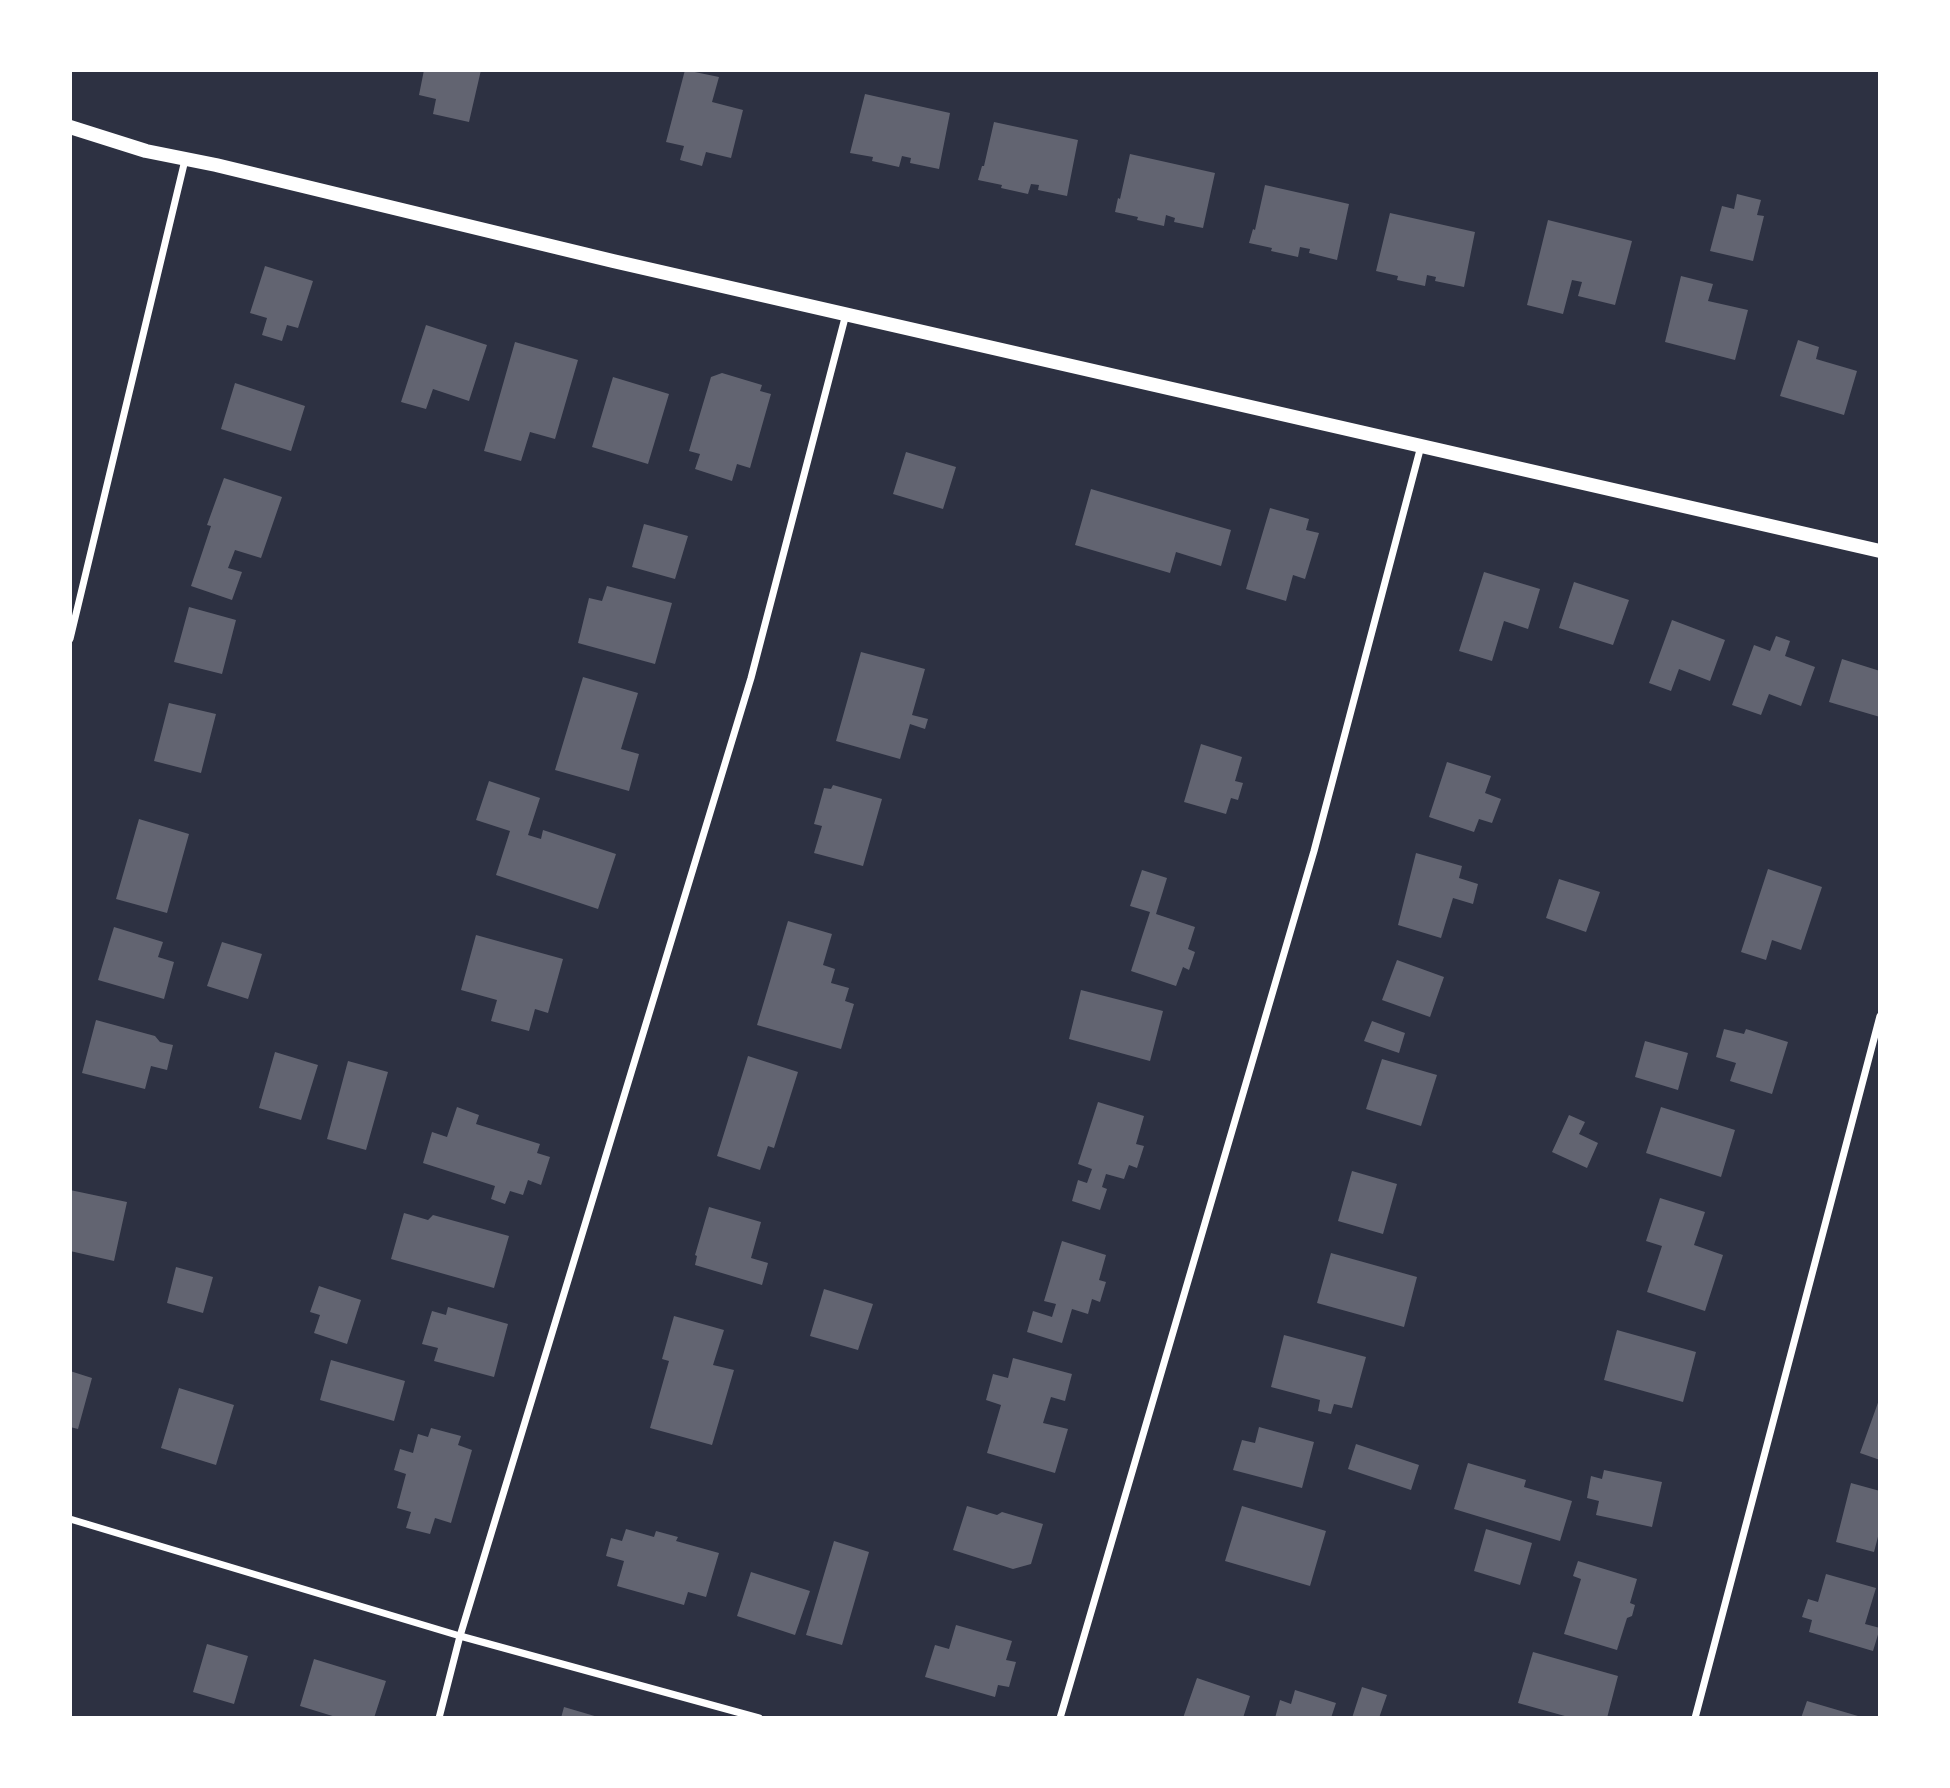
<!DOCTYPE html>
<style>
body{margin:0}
#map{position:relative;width:1950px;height:1788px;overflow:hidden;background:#2d3142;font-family:Helvetica,sans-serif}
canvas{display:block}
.frame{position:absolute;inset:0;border:72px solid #fff;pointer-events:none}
</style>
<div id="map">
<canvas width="1950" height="1788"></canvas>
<div class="frame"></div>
</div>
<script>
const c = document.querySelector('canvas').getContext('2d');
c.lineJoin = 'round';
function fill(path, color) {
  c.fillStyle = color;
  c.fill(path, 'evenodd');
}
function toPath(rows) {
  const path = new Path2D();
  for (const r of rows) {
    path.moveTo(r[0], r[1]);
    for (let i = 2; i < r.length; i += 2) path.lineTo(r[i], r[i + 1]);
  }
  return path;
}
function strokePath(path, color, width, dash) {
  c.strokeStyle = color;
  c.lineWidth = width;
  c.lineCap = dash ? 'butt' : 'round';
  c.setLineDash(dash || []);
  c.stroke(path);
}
fill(toPath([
 [424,70,481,70,469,122,433,114,436,99,419,95],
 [685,70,719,77,712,102,743,110,731,158,706,152,702,166,680,160,684,146,666,142],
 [865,94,950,113,939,169,910,163,911,158,902,156,899,167,872,161,873,157,850,153],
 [994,122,1078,140,1067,196,1038,190,1039,185,1031,184,1028,194,1001,188,1002,185,978,180,982,166,984,166],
 [1130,154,1215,173,1203,228,1174,222,1175,218,1166,215,1164,226,1137,220,1138,217,1115,212,1118,198,1120,199],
 [1265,185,1349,204,1337,260,1309,253,1310,249,1300,247,1298,257,1271,251,1272,248,1249,243,1253,229,1255,230],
 [1737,194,1761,200,1757,215,1764,216,1753,261,1710,251,1722,206,1734,209],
 [1390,213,1475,232,1464,287,1435,281,1436,277,1427,275,1425,286,1397,280,1398,276,1376,271],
 [1548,220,1632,241,1615,305,1578,296,1582,282,1572,280,1563,314,1527,305],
 [265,266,313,281,298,328,287,325,282,341,262,335,267,318,250,313],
 [1681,276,1713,284,1708,301,1748,310,1735,360,1665,342],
 [426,325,487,345,469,401,433,389,426,409,401,402],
 [1798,340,1819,347,1816,359,1857,371,1844,415,1780,396],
 [515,342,578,360,555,439,530,432,521,461,484,451],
 [722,373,762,385,760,391,771,394,750,468,737,464,732,481,695,469,700,454,689,451,711,377],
 [613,377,669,394,648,464,592,447],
 [235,383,305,406,291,451,221,429],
 [906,452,956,467,943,509,893,494],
 [224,478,282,497,261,558,235,550,228,568,242,572,232,600,191,586,211,526,207,525],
 [1091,489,1231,530,1221,566,1176,552,1170,573,1075,545],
 [1270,508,1309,519,1306,530,1319,533,1305,579,1293,575,1286,601,1246,589],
 [644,524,688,536,675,579,632,567],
 [1484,572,1540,589,1528,629,1504,621,1492,661,1459,651],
 [1574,582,1629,600,1613,645,1559,628],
 [607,586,672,603,655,664,578,643,589,598,602,601],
 [189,607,236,620,222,674,174,662],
 [1672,620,1725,640,1710,681,1679,669,1671,691,1649,683],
 [1776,636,1790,641,1785,656,1815,667,1801,706,1769,694,1761,715,1732,705,1754,645,1770,651],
 [861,652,925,669,912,715,928,719,925,729,910,724,900,759,836,741],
 [1842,659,1880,671,1880,717,1829,702],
 [583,677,638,693,621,749,639,754,629,791,555,770],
 [169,703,216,714,201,773,154,761],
 [1201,744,1242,757,1235,781,1243,783,1238,800,1231,798,1226,814,1184,802],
 [1447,762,1491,776,1485,793,1501,799,1492,823,1479,819,1474,832,1429,817],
 [489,781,540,798,528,835,541,839,543,830,616,854,598,909,496,875,510,831,476,820],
 [833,785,882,799,863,866,814,853,822,826,814,824,824,788,831,789],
 [139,819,189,834,167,913,116,899],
 [1416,853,1462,866,1459,878,1478,884,1473,904,1453,898,1441,938,1398,925],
 [1768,869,1822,887,1801,950,1772,940,1766,960,1741,952],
 [1142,870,1167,878,1156,914,1195,927,1188,949,1195,952,1189,970,1183,967,1176,986,1131,971,1150,912,1130,906],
 [1559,879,1600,892,1586,932,1546,918],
 [788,921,832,934,823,965,835,969,831,983,849,988,845,1001,854,1004,841,1049,757,1025],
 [114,927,163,942,158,957,174,962,164,999,98,980],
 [476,935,563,959,548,1013,535,1009,529,1031,491,1021,497,1000,461,990],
 [222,942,262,954,248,999,207,986],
 [1397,960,1444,977,1430,1017,1382,1000],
 [1081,990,1163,1011,1150,1061,1069,1039],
 [96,1020,155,1036,160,1042,173,1045,167,1070,151,1066,145,1089,82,1073],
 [1372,1021,1405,1033,1399,1053,1364,1041],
 [1724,1029,1744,1034,1746,1029,1788,1042,1772,1094,1730,1081,1736,1063,1716,1057],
 [1645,1041,1688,1053,1678,1090,1635,1077],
 [275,1052,318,1065,301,1120,259,1108],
 [748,1056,798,1072,774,1148,768,1146,760,1170,717,1156],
 [1382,1059,1437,1075,1421,1126,1366,1109],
 [348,1061,388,1072,366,1150,327,1139],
 [1098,1102,1144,1116,1136,1144,1144,1146,1137,1168,1129,1165,1124,1179,1106,1174,1102,1187,1107,1189,1100,1210,1072,1201,1078,1180,1087,1183,1092,1169,1078,1164],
 [457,1107,479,1115,476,1124,540,1144,537,1153,550,1157,541,1185,528,1180,523,1195,510,1191,505,1204,491,1199,495,1186,423,1163,432,1132,447,1137],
 [1661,1107,1735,1130,1721,1177,1646,1153],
 [1569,1115,1585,1122,1579,1134,1598,1143,1587,1168,1552,1152],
 [1352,1171,1397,1184,1383,1234,1338,1221],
 [70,1190,127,1202,114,1261,70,1251],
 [1660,1198,1705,1212,1694,1245,1723,1255,1705,1311,1647,1292,1662,1246,1646,1241],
 [709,1207,761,1222,751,1258,768,1263,762,1285,695,1265,697,1256,695,1255],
 [404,1213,428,1220,433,1215,509,1236,494,1288,391,1259],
 [1062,1241,1106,1255,1099,1280,1106,1282,1100,1302,1092,1299,1088,1314,1072,1309,1062,1343,1027,1332,1033,1311,1052,1317,1056,1304,1044,1301],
 [1331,1253,1417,1277,1404,1327,1317,1303],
 [176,1267,213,1277,203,1313,167,1303],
 [319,1286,361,1300,347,1344,314,1333,320,1315,310,1312],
 [824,1289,873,1304,858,1350,810,1336],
 [448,1307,508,1324,494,1377,434,1361,438,1348,422,1344,432,1311,446,1315],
 [674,1316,724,1330,713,1365,734,1370,712,1445,650,1428,669,1361,662,1359],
 [1617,1330,1696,1352,1683,1402,1604,1380],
 [1284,1335,1366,1357,1352,1408,1334,1404,1331,1414,1318,1411,1320,1400,1271,1387],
 [1013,1358,1072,1374,1065,1401,1051,1397,1043,1423,1068,1429,1055,1473,987,1453,1001,1405,986,1400,993,1374,1008,1378],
 [331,1360,405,1381,394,1421,320,1400],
 [70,1371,92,1378,78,1429,70,1427],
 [179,1388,234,1405,216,1465,161,1448],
 [1880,1397,1880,1460,1860,1453],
 [1259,1427,1314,1442,1302,1488,1233,1470,1242,1440,1255,1443],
 [431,1428,461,1436,458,1445,472,1450,451,1523,435,1518,430,1534,406,1528,411,1512,397,1508,406,1474,394,1470,400,1449,413,1453,418,1434,428,1437],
 [1356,1444,1419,1465,1411,1490,1348,1469],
 [1468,1463,1526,1480,1524,1487,1572,1501,1560,1541,1454,1509],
 [1604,1470,1662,1482,1652,1527,1596,1515,1599,1501,1587,1498,1591,1476,1602,1479],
 [1851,1483,1880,1491,1880,1529,1874,1552,1836,1542],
 [967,1506,997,1515,1002,1512,1043,1524,1031,1564,1013,1569,953,1550],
 [1242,1506,1326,1531,1310,1586,1225,1561],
 [626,1529,654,1537,656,1531,678,1537,676,1541,719,1553,706,1597,688,1592,684,1605,617,1586,624,1561,606,1556,611,1538,622,1541],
 [1486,1529,1532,1543,1520,1585,1474,1571],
 [834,1541,869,1552,842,1645,806,1635],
 [1578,1561,1637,1579,1630,1603,1635,1605,1632,1616,1627,1618,1617,1650,1564,1634,1581,1579,1573,1576],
 [751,1572,810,1591,795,1635,737,1616],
 [1826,1574,1876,1588,1865,1624,1880,1628,1873,1651,1809,1632,1812,1620,1802,1617,1808,1599,1818,1602],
 [956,1625,1012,1641,1006,1660,1016,1662,1009,1687,998,1685,995,1697,925,1677,935,1645,949,1649],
 [207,1644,248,1656,234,1704,193,1692],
 [1533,1652,1618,1676,1607,1718,1572,1718,1518,1703],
 [314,1659,386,1681,374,1718,339,1718,300,1706],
 [1197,1678,1250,1696,1243,1718,1183,1718],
 [1362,1687,1387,1695,1379,1718,1352,1718],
 [1295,1690,1336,1703,1331,1718,1275,1718,1280,1700,1291,1704],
 [1807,1701,1858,1716,1857,1718,1801,1718],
 [564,1707,598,1717,598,1718,561,1718]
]), '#626471');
strokePath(toPath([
 [70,639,185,160],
 [70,1519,460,1636,759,1718],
 [439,1718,460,1636,751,678,846,314],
 [1060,1718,1314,851,1421,446],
 [1695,1718,1880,1016]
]), '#fff', 7);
strokePath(toPath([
 [70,127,146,151,216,165,613,261,1880,551]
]), '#fff', 14);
</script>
